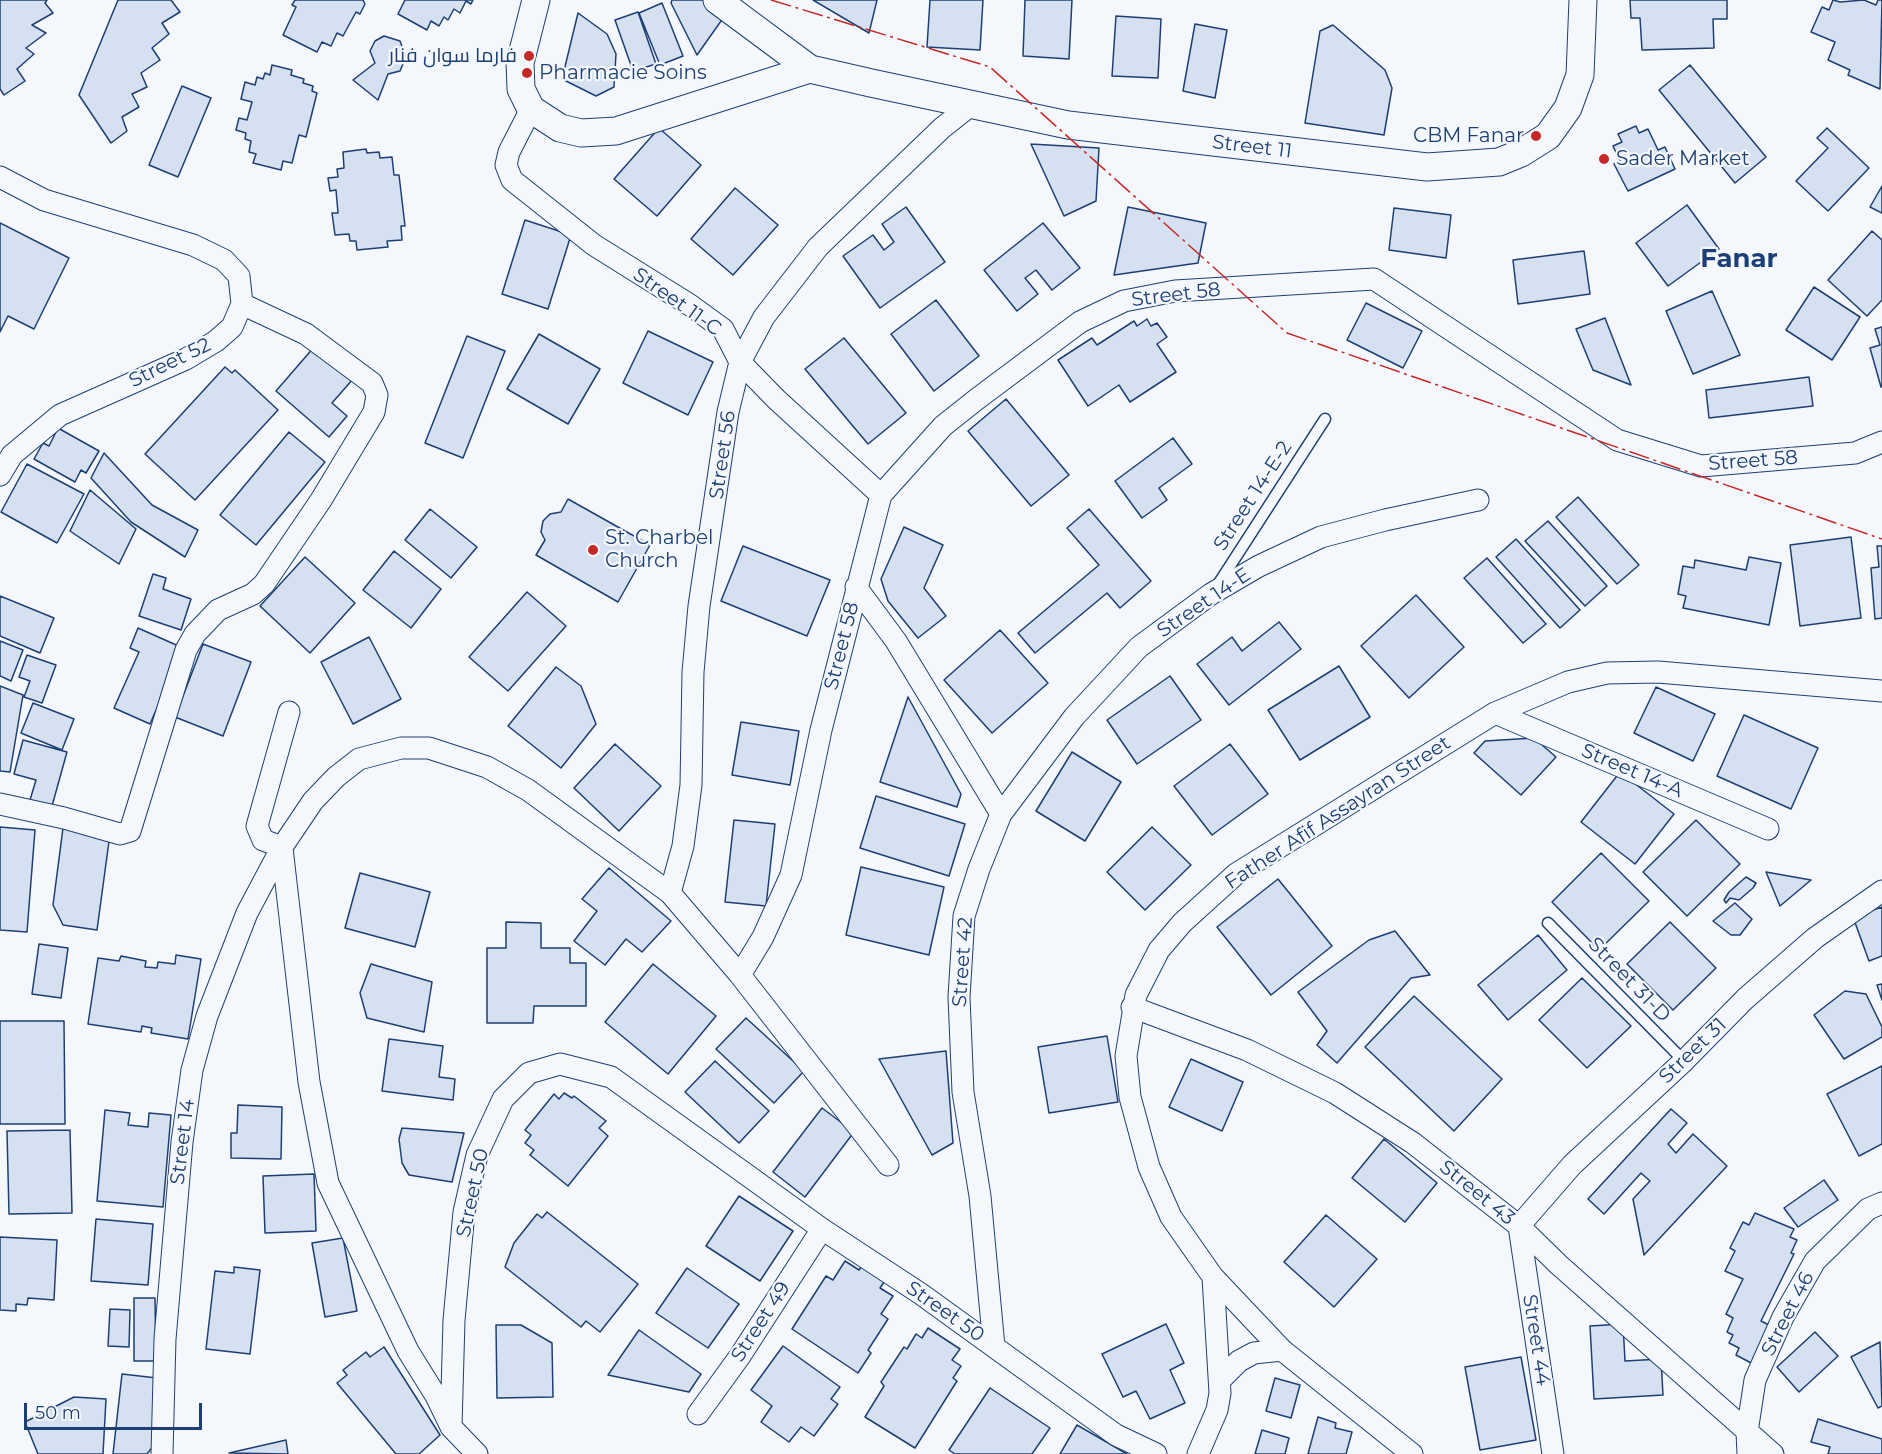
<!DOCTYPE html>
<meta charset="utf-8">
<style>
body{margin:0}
#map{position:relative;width:1882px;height:1454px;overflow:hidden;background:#f4f7fb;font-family:Montserrat,sans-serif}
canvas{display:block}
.scale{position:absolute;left:24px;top:1403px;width:178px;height:27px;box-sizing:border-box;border:3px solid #1d3f73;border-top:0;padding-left:8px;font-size:18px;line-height:21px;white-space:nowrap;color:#1d3f73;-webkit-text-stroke:4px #f4f7fb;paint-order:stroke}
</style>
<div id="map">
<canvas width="1882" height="1454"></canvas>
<div class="scale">50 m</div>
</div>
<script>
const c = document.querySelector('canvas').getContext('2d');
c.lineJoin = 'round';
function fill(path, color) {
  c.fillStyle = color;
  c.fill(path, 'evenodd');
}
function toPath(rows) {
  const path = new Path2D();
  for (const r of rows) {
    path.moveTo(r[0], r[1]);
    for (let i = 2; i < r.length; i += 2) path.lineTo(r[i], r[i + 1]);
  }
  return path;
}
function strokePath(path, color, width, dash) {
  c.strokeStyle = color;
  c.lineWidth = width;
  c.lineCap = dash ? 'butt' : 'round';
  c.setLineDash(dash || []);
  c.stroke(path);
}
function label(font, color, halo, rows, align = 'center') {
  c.font = font + ' Montserrat,Cairo,sans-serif';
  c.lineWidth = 4.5;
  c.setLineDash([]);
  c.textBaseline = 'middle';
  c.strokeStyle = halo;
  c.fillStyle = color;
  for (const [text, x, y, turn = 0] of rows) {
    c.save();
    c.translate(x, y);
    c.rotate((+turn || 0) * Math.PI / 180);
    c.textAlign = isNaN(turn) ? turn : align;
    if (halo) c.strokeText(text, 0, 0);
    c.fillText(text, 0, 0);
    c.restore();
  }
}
const building = toPath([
 [0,0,47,0,45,3,53,13,32,25,46,33,26,48,34,54,17,69,25,81,4,95,0,89,0,0],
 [118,0,171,0,180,12,162,23,169,34,152,48,160,60,141,73,147,87,132,94,139,107,122,117,127,131,111,143,79,95,118,0],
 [295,0,363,0,365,4,360,14,356,12,343,36,337,33,331,46,322,42,317,52,283,35,296,7,292,5,295,0],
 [405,0,473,0,471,4,466,1,460,13,454,9,448,20,444,17,439,26,431,21,427,30,398,14,405,0],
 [672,0,706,0,726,14,697,55,671,3,672,0],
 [813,0,877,0,869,33,813,0],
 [930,0,983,0,980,50,927,47,930,0],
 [1025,0,1072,0,1069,59,1023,56,1025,0],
 [1630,0,1727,0,1727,19,1713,19,1714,48,1642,50,1640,18,1631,18,1630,0],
 [1833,0,1840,2,1864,0,1876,5,1878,0,1882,0,1880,89,1848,75,1850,70,1828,60,1835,42,1811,32,1822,7,1829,10,1833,0],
 [662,3,683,56,660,65,639,13,662,3],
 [638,12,656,64,633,71,615,20,638,12],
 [578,13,607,34,616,54,614,87,596,96,562,79,578,13],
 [1116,16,1161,19,1158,78,1112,76,1116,16],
 [1195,24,1227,30,1215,98,1183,91,1195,24],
 [1333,25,1385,70,1392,88,1384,135,1305,123,1320,31,1333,25],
 [384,36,400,41,406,57,400,71,388,74,378,100,353,80,375,63,370,51,375,41,384,36],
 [272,65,292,70,291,75,304,79,303,83,313,86,312,91,317,93,306,137,299,135,292,163,283,161,281,170,253,163,256,154,249,152,251,141,245,139,246,133,236,130,239,118,247,120,252,102,241,99,245,82,255,85,257,77,263,79,265,73,270,75,272,65],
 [1690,65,1766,157,1735,183,1659,90,1690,65],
 [182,86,211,98,178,177,149,165,182,86],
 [1636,126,1639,133,1648,129,1658,150,1665,147,1675,169,1628,191,1614,164,1620,161,1613,146,1622,142,1618,134,1636,126],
 [659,128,701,165,657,216,614,179,659,128],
 [1827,128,1869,168,1828,211,1796,181,1828,148,1817,138,1827,128],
 [1031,144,1099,148,1096,201,1064,216,1031,144],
 [366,149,367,153,379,152,380,158,392,157,394,175,399,175,405,226,401,226,402,240,387,241,388,247,357,250,356,241,350,241,349,234,335,235,332,213,338,213,336,190,330,191,328,178,338,177,337,169,344,168,343,152,366,149],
 [1882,186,1882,213,1870,207,1882,186],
 [735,188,778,225,733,275,691,239,735,188],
 [1687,205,1719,249,1668,286,1636,243,1687,205],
 [906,207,945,262,880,308,843,256,873,235,884,250,894,242,882,224,906,207],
 [1128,207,1206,223,1198,263,1114,275,1128,207],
 [1394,208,1451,215,1446,258,1389,250,1394,208],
 [525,220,571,235,548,309,502,294,525,220],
 [0,223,69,258,34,329,8,316,0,332,0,223],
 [1043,223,1080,268,1052,290,1036,270,1025,278,1038,294,1017,311,984,270,1043,223],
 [1872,231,1882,240,1882,300,1867,316,1828,280,1872,231],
 [1584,251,1590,294,1518,304,1513,260,1584,251],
 [1814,287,1860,317,1832,360,1786,330,1814,287],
 [1712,291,1740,355,1693,374,1666,311,1712,291],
 [936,300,979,356,934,391,891,334,936,300],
 [1366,303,1422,331,1403,368,1347,340,1366,303],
 [1605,318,1631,385,1593,370,1576,329,1605,318],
 [1147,319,1151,326,1157,323,1167,337,1157,344,1176,372,1130,402,1119,385,1088,406,1058,360,1092,338,1097,345,1134,321,1137,326,1147,319],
 [1882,327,1882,387,1881,387,1870,348,1880,345,1875,329,1882,327],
 [648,331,713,362,688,415,623,383,648,331],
 [539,334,600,369,568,424,507,389,539,334],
 [467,336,505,351,463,458,425,443,467,336],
 [844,338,906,413,868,444,805,369,844,338],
 [315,346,353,379,332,403,347,416,329,437,276,391,315,346],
 [225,367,232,373,235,370,278,410,195,500,145,454,225,367],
 [1809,377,1813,406,1709,418,1706,390,1809,377],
 [1006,399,1069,475,1031,506,968,431,1006,399],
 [58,428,99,451,86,473,81,470,75,482,34,459,43,443,49,446,58,428],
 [289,432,325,462,256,545,220,515,289,432],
 [1173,438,1192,464,1159,488,1167,500,1142,518,1115,481,1173,438],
 [104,453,152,505,198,530,185,557,131,522,91,478,104,453],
 [27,464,84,494,57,543,1,512,27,464],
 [90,490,136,529,119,564,70,531,90,490],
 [1578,497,1639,565,1617,584,1556,517,1578,497],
 [568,499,650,545,618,602,536,555,545,540,541,532,543,521,550,514,561,512,568,499],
 [430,509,477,547,451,578,405,540,430,509],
 [1089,509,1151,581,1120,608,1107,593,1035,653,1018,633,1099,565,1067,528,1089,509],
 [1548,521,1607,586,1585,606,1525,541,1548,521],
 [904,527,943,545,924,588,946,616,918,638,888,601,881,579,904,527],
 [1851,537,1861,618,1800,626,1790,545,1851,537],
 [1516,539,1580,610,1560,628,1496,557,1516,539],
 [743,546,830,580,807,636,721,601,743,546],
 [1877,546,1882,546,1882,618,1875,619,1871,568,1879,567,1877,546],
 [394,551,441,589,411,628,363,590,394,551],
 [305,557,355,603,310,653,260,606,305,557],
 [1749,557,1781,563,1769,625,1683,608,1686,596,1678,594,1683,566,1694,568,1695,560,1746,570,1749,557],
 [1487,558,1546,624,1523,643,1464,578,1487,558],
 [153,574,166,578,163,589,191,599,181,630,139,616,153,574],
 [527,592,566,626,508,691,469,657,527,592],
 [1416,595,1464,647,1409,698,1361,646,1416,595],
 [0,596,54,618,40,653,0,636,0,596],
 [1279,622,1301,649,1229,705,1197,664,1232,637,1242,651,1279,622],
 [138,628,183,648,150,724,114,708,139,652,130,648,138,628],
 [1000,630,1048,683,992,733,944,680,1000,630],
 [369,637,401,699,353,724,321,662,369,637],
 [0,641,23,650,11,681,0,676,0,641],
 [203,644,251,662,223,736,175,717,203,644],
 [27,655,56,665,42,703,24,697,30,681,19,677,27,655],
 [1339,666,1370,717,1300,760,1268,710,1339,666],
 [556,667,581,686,596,724,561,768,508,726,556,667],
 [1170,676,1201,720,1137,764,1107,720,1170,676],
 [0,686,23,695,10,772,0,771,0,686],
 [1656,687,1715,714,1693,761,1634,733,1656,687],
 [908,697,961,794,957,807,880,782,908,697],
 [33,703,74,719,62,750,21,733,33,703],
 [1744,715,1818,748,1791,809,1717,776,1744,715],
 [741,722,799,731,790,785,732,775,741,722],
 [1534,738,1556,757,1521,795,1474,753,1485,741,1534,738],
 [23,740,67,752,52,806,30,800,36,780,14,774,23,740],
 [615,744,661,786,619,831,574,788,615,744],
 [1230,744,1268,794,1212,835,1174,786,1230,744],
 [1072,752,1121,782,1085,841,1036,811,1072,752],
 [1620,772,1674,814,1635,864,1581,822,1620,772],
 [876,796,965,824,949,876,860,848,876,796],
 [734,820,775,824,766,906,725,902,734,820],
 [1696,820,1740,864,1687,916,1643,872,1696,820],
 [0,827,35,830,27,932,0,930,0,827],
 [1152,827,1191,865,1145,910,1107,872,1152,827],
 [63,828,110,834,97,930,63,925,53,905,63,828],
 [1601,853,1649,901,1599,950,1552,902,1601,853],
 [861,867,944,887,929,955,846,935,861,867],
 [609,868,671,921,642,952,626,939,605,965,574,941,597,911,582,899,609,868],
 [1766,872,1811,880,1780,906,1766,872],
 [360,873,430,892,415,947,345,928,360,873],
 [1746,877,1756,883,1753,888,1739,900,1730,898,1726,903,1724,900,1729,892,1746,877],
 [1278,879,1332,946,1271,995,1217,927,1278,879],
 [1735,903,1752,919,1740,935,1731,935,1713,921,1735,903],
 [1882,907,1882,956,1869,961,1853,917,1882,907],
 [506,922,541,923,541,948,570,948,570,963,586,963,586,1006,534,1006,533,1023,487,1023,487,948,506,948,506,922],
 [1670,922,1716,968,1673,1010,1627,964,1670,922],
 [1395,931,1430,975,1411,978,1337,1063,1317,1045,1327,1031,1298,992,1369,940,1395,931],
 [1538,935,1567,970,1508,1020,1478,985,1538,935],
 [39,944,68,948,61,998,32,994,39,944],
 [176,955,201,959,188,1039,151,1033,152,1028,142,1026,141,1032,88,1024,98,958,119,961,121,956,146,961,145,967,157,968,158,962,175,964,176,955],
 [371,964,432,982,424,1032,367,1018,360,993,371,964],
 [653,964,716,1016,668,1074,605,1022,653,964],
 [1582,978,1631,1026,1587,1068,1539,1020,1582,978],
 [1882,984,1882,1000,1877,985,1882,984],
 [1845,991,1866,994,1882,1027,1882,1037,1844,1059,1814,1015,1845,991],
 [1414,996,1502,1079,1454,1131,1365,1047,1414,996],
 [746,1018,804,1071,774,1103,716,1049,746,1018],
 [0,1021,64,1021,65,1124,0,1124,0,1021],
 [1107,1036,1118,1102,1049,1113,1038,1047,1107,1036],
 [389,1039,443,1046,439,1077,455,1079,453,1100,382,1091,389,1039],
 [946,1051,953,1143,932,1155,879,1059,946,1051],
 [1191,1059,1243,1082,1222,1131,1169,1107,1191,1059],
 [715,1061,769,1111,739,1143,685,1092,715,1061],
 [1882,1066,1882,1144,1859,1156,1827,1094,1882,1066],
 [564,1093,572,1098,574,1096,606,1121,599,1128,608,1136,568,1186,530,1155,534,1150,525,1143,531,1135,525,1130,554,1094,559,1099,564,1093],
 [238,1105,282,1107,281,1159,231,1158,231,1133,237,1133,238,1105],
 [822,1108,854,1132,805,1197,773,1172,822,1108],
 [1671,1109,1687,1123,1668,1144,1676,1153,1693,1134,1727,1166,1644,1255,1633,1199,1650,1181,1641,1173,1604,1214,1588,1199,1671,1109],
 [105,1110,130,1113,128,1125,148,1127,149,1113,171,1115,163,1207,97,1201,105,1110],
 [402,1128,464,1133,452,1182,409,1175,402,1163,399,1139,402,1128],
 [70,1130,72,1213,9,1214,7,1131,70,1130],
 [1384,1139,1437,1183,1405,1222,1352,1178,1384,1139],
 [314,1174,316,1231,265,1233,263,1176,314,1174],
 [1824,1180,1838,1200,1798,1227,1784,1208,1824,1180],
 [739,1196,793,1231,760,1281,706,1246,739,1196],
 [547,1212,638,1284,600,1332,586,1321,581,1327,505,1267,514,1243,537,1214,542,1218,547,1212],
 [1755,1213,1794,1229,1790,1237,1797,1240,1791,1253,1794,1254,1761,1321,1771,1326,1753,1364,1736,1355,1739,1348,1729,1343,1733,1335,1727,1332,1733,1318,1726,1314,1743,1279,1725,1271,1735,1251,1730,1248,1743,1222,1749,1225,1755,1213],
 [1326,1215,1377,1259,1334,1307,1284,1262,1326,1215],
 [96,1219,153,1224,148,1285,91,1281,96,1219],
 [0,1237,57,1240,54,1300,28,1298,27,1305,16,1304,16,1311,0,1310,0,1237],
 [343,1238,357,1311,325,1317,312,1243,343,1238],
 [845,1261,859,1270,865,1261,888,1276,880,1288,893,1296,881,1314,888,1319,868,1350,871,1353,858,1373,792,1329,826,1276,833,1280,845,1261],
 [234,1267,260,1270,250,1354,206,1349,215,1271,234,1273,234,1267],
 [687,1268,739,1304,708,1348,656,1313,687,1268],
 [134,1298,155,1298,156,1361,134,1361,134,1298],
 [110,1309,130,1310,129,1347,108,1346,110,1309],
 [1166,1324,1184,1363,1170,1370,1185,1403,1150,1419,1136,1391,1123,1397,1102,1354,1166,1324],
 [1623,1324,1625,1361,1661,1359,1663,1395,1594,1399,1590,1326,1623,1324],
 [496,1325,521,1325,552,1343,553,1397,497,1398,496,1325],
 [928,1328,960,1349,952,1360,961,1366,953,1378,957,1381,915,1448,865,1417,884,1386,881,1382,904,1347,907,1349,916,1334,922,1338,928,1328],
 [639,1330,701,1374,689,1392,608,1375,639,1330],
 [1815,1332,1838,1356,1799,1392,1777,1367,1815,1332],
 [1880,1342,1882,1406,1878,1408,1851,1357,1880,1342],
 [783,1346,840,1387,831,1399,838,1404,814,1436,801,1427,789,1442,761,1422,772,1406,751,1390,783,1346],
 [384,1347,440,1435,419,1454,396,1454,337,1383,347,1375,343,1370,366,1352,370,1357,384,1347],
 [1521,1357,1536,1440,1480,1450,1465,1367,1521,1357],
 [122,1374,157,1378,157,1441,147,1454,113,1454,122,1374],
 [1275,1378,1300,1385,1291,1418,1266,1411,1275,1378],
 [990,1388,1050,1428,1032,1454,955,1454,949,1450,990,1388],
 [74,1397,106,1399,103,1454,38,1454,25,1422,74,1397],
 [1318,1417,1336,1423,1335,1428,1352,1432,1346,1454,1308,1454,1318,1417],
 [1818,1419,1882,1439,1882,1454,1828,1454,1830,1447,1811,1442,1818,1419],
 [1077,1425,1127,1454,1060,1454,1077,1425],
 [1262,1430,1289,1438,1285,1454,1255,1454,1262,1430],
 [286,1440,288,1454,229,1453,286,1440]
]);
fill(building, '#d5e0f0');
strokePath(building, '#1d3f73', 1.5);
const service = toPath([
 [1217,586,1325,419],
 [1548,923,1684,1061]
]);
const minor = toPath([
 [531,109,509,152,506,165,512,180,594,245,690,305,723,329,740,362,776,399,881,495],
 [0,177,44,200,193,245,224,260,239,276,242,304,232,327,216,341,186,359,60,415,12,455,0,475],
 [856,587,896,641,1001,814],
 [1495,713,1768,829],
 [0,804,64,818,120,834,130,831,186,650,195,634,218,610,253,594,264,584,321,500,374,412,377,395,372,383,306,334,242,304],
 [282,847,263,840,257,826,289,712],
 [282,848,309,1082,328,1183,408,1351,436,1396,451,1427,477,1454],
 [670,893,683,846,691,785,693,672,699,606,728,412,740,362,764,317,818,247,942,128,971,105],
 [740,975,763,937,791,875,821,730,881,495,943,426,977,399,1080,322,1124,301,1175,291,1374,279,1617,440,1701,466,1855,453,1882,442],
 [1132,1007,1247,1050,1335,1093,1413,1143,1519,1226,1559,1265,1773,1454],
 [1519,1226,1572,1165,1684,1061,1745,999,1815,938,1882,891],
 [1519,1226,1553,1454],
 [994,1347,980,1196,963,1092,959,997,964,916,979,869,1001,814,1074,717,1139,647,1211,594,1259,566,1321,537,1385,520,1478,500],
 [1220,1380,1239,1361,1254,1353,1282,1350],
 [698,1414,740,1356,822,1229],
 [451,1427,454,1320,464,1212,477,1155,503,1099,529,1073,560,1064,611,1077,822,1229,921,1294,1116,1435,1156,1454],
 [162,1454,165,1339,182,1142,192,1070,207,1016,247,913,282,847,313,801,336,777,359,759,401,748,429,748,487,767,528,790,670,893,740,975,888,1165],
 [1198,1454,1217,1410,1220,1393,1213,1277],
 [1412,1454,1282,1350,1213,1277,1171,1217,1149,1167,1130,1097,1126,1056,1136,995,1159,950,1182,923,1236,874,1495,713,1568,682,1607,673,1658,672,1882,691],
 [1748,1454,1747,1432,1755,1380,1783,1317,1815,1261,1868,1209,1882,1203]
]);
const tertiary = toPath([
 [536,0,520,63,521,89,531,109,560,128,581,133,616,131,810,69],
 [717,0,810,69,871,83,1068,125,1427,167,1499,162,1521,153,1548,136,1568,108,1580,75,1583,0]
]);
strokePath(service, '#1d3f73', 13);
strokePath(minor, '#1d3f73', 23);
strokePath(tertiary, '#1d3f73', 29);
strokePath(service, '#f4f7fb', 10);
strokePath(minor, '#f4f7fb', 21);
strokePath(tertiary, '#f4f7fb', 27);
strokePath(toPath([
 [771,0,990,67,1287,333,1882,539]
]), '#c62828', 1.5, [21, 4.5, 3, 4.5]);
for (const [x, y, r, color] of [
 [529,56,6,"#c62828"],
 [527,73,6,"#c62828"],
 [1536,136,6,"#c62828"],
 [1604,159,6,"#c62828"],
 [593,550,6,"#c62828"]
]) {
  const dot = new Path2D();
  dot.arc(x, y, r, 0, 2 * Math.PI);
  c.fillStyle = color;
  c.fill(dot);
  strokePath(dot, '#f4f7fb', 2);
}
label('20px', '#1d3f73', '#f4f7fb', [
 ["فارما سوان فنار",517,56,"right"],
 ["Pharmacie Soins",539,73],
 ["CBM Fanar",1524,136,"right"],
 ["Sader Market",1616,159],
 ["St. Charbel",605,538],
 ["Church",605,561]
], 'left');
label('20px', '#1d3f73', '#f4f7fb', [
 ["Street 11",1252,147,7],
 ["Street 58",1176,295,-7],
 ["Street 11-C",677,302,35],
 ["Street 52",170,363,-26],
 ["Street 56",723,455,-82],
 ["Street 58",1753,461,-4],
 ["Street 14-E-2",1253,496,-57],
 ["Street 14-E",1204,603,-34],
 ["Street 58",842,646,-76],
 ["Street 14-A",1632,771,23],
 ["Father Afif Assayran Street",1338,813,-33],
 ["Street 42",963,962,-86],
 ["Street 31-D",1629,980,46],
 ["Street 31",1693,1051,-44],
 ["Street 14",183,1142,-83],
 ["Street 50",473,1193,-78],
 ["Street 43",1477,1193,39],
 ["Street 50",945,1312,35],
 ["Street 46",1788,1314,-63],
 ["Street 49",761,1322,-57],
 ["Street 44",1536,1340,81]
]);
label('bold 26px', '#1d3f73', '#f4f7fb', [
 ["Fanar",1739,259]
]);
</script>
